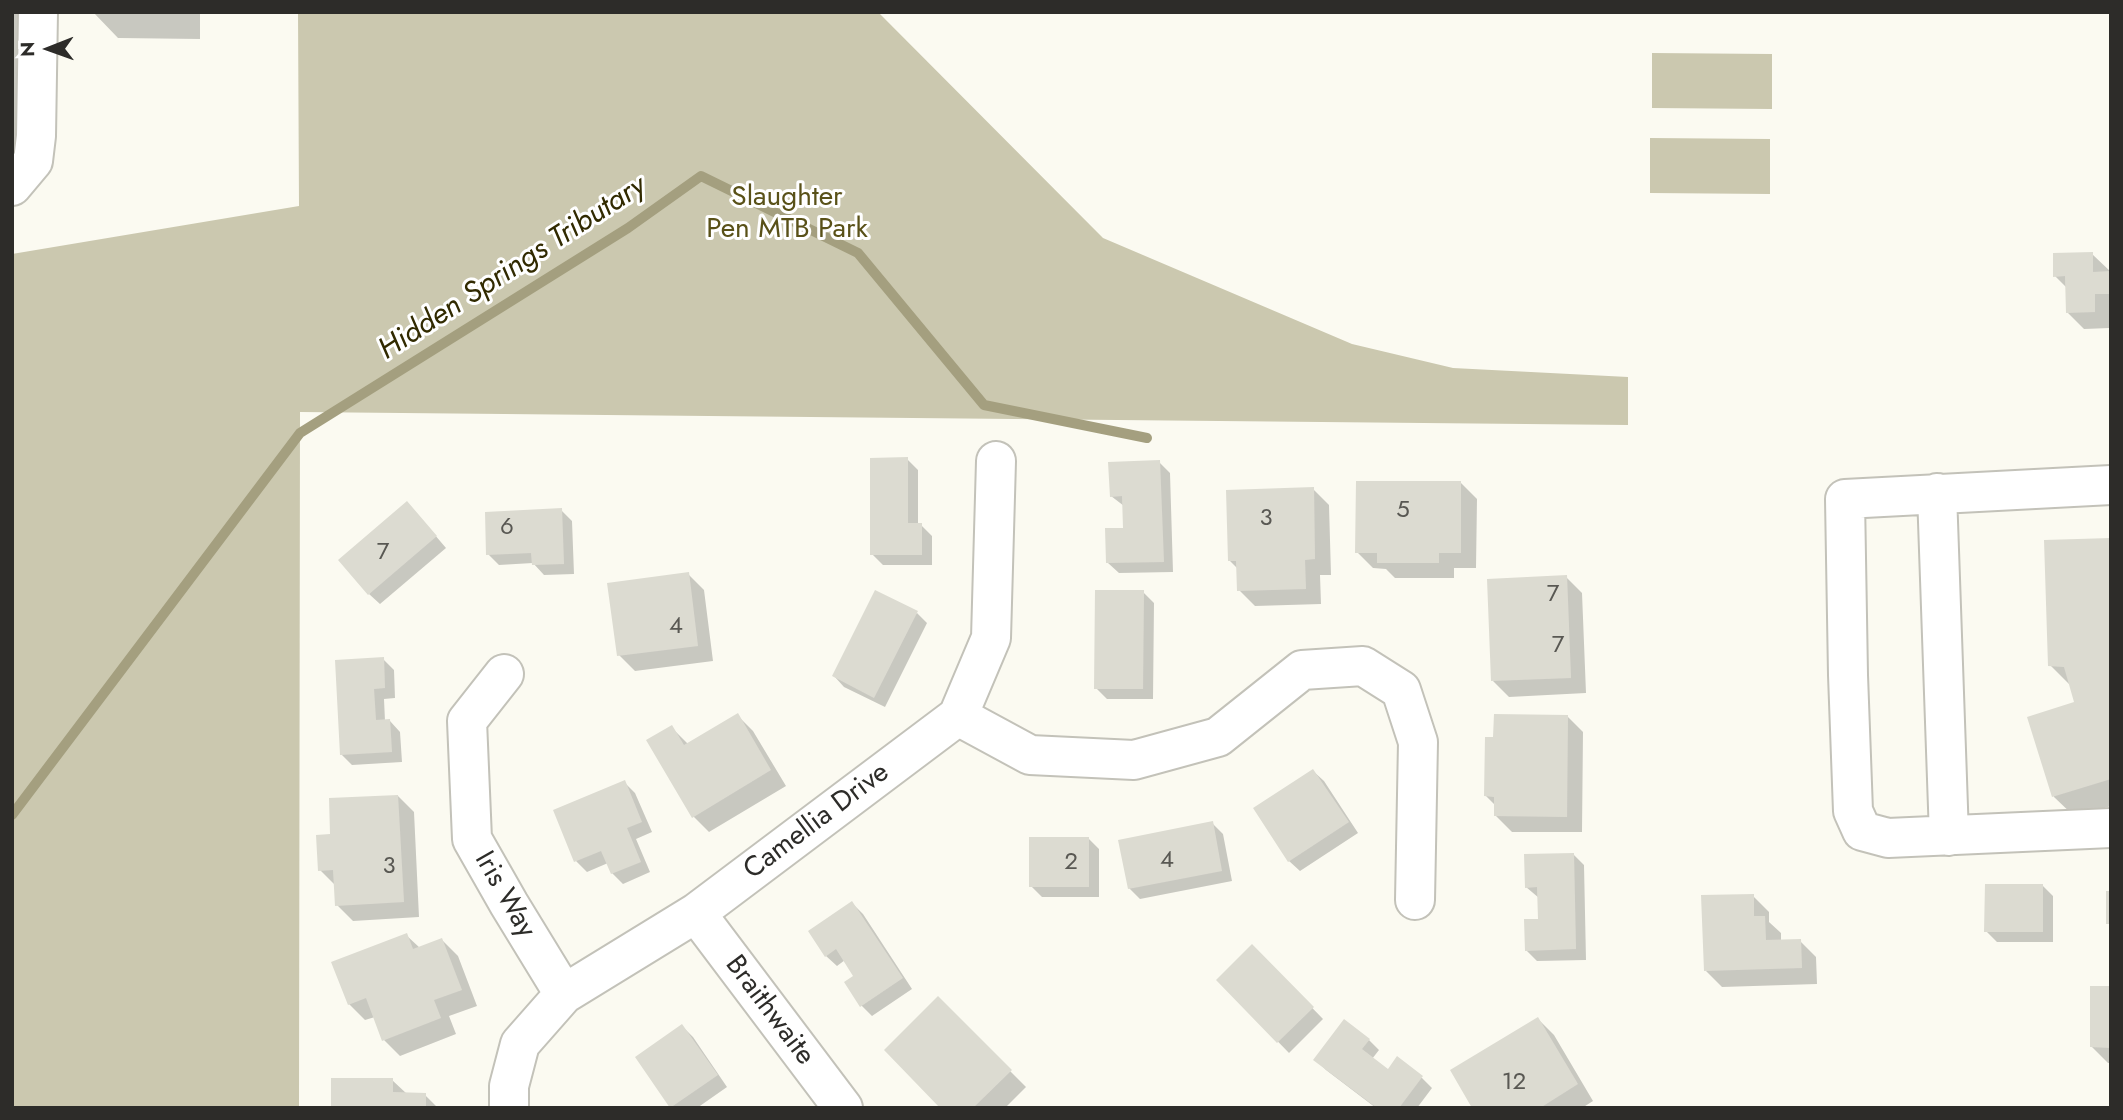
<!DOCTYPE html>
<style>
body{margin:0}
#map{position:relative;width:2123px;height:1120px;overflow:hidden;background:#fbfaf1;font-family:Jost,sans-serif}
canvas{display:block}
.frame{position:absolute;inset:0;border:14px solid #2d2c29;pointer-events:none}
.north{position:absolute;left:14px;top:14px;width:70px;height:70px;-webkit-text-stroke:5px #fff;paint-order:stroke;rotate:269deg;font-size:19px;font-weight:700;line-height:28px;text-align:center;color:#2d2c29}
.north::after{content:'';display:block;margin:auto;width:24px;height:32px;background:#2d2c29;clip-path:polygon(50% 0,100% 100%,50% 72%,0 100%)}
</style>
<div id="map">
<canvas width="2123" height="1120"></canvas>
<div class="frame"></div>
<div class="north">N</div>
</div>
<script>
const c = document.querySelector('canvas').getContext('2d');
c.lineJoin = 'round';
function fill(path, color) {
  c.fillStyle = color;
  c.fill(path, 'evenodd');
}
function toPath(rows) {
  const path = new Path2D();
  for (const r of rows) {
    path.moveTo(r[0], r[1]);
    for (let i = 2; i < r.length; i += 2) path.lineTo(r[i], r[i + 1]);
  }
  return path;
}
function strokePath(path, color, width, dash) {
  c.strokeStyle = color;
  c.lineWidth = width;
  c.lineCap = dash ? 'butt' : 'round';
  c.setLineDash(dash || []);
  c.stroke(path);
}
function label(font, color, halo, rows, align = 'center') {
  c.font = font + ' Jost,sans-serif';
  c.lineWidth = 6;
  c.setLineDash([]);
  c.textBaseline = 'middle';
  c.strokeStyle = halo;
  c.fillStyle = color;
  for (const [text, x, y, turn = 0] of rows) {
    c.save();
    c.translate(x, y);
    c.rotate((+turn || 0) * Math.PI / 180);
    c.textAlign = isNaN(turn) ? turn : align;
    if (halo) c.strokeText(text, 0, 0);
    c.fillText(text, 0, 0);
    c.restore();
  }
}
fill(toPath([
 [298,12,878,12,1103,238,1352,344,1453,368,1628,377,1628,425,300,412,299,1108,12,1107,12,254,299,206],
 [1652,53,1772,54,1772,109,1652,108],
 [1650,138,1770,139,1770,194,1650,193]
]), '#cbc8af');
fill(toPath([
 [12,12,29,12,28,145,12,145],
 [93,12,200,12,200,39,118,38],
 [2110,249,2111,249,2111,309,2110,328,2084,329,2068,313,2067,288,2055,276,2092,254,2111,272],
 [907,459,918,470,918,525,921,525,932,536,932,565,883,565,872,554],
 [1159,462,1170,473,1173,572,1119,573,1108,563,1125,529,1124,506,1111,496],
 [1461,483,1477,499,1476,568,1454,568,1454,578,1395,578,1386,569,1373,568,1357,552],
 [1313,489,1329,505,1331,575,1320,575,1321,604,1255,606,1239,590,1238,569,1230,561],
 [561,510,572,521,574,574,544,575,533,563,499,565,488,554],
 [417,514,446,548,380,604,369,594],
 [2111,540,2111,806,2075,817,2054,797,2030,718,2076,703,2071,686,2050,665],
 [688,574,704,590,713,661,635,671,619,655],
 [1566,577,1582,593,1586,693,1509,697,1493,681],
 [1143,592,1154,603,1153,699,1107,699,1096,688],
 [917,613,927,623,885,707,844,687,834,676],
 [383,659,394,670,395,698,384,699,385,721,390,721,400,732,402,762,352,765,341,754],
 [737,715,753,731,786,786,709,832,693,816,671,727,688,744],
 [1567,716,1583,732,1582,832,1512,832,1496,816,1496,806,1486,796,1495,739],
 [1313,771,1324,781,1358,833,1300,871,1289,861],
 [624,782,635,793,652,832,636,839,650,872,623,884,612,873,608,863,587,872,576,861,555,811],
 [398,796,414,812,419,917,353,921,337,905,336,886,320,870,332,836],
 [1212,823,1223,834,1232,881,1140,899,1129,888],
 [1088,838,1099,849,1099,897,1042,897,1031,886],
 [1573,854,1584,865,1586,960,1537,961,1526,950,1539,920,1539,898,1526,887],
 [2042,885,2053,896,2053,942,1997,942,1986,931],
 [1753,896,1769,912,1769,922,1781,933,1781,941,1800,941,1816,957,1817,984,1722,987,1706,971],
 [852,903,863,914,912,989,872,1016,861,1005,855,976,845,960,837,966,826,956],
 [406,935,420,948,442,940,458,956,477,1006,449,1016,456,1034,400,1056,384,1040,375,1017,365,1020,349,1004],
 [1252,946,1323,1019,1289,1053,1218,980],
 [2111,987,2111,1063,2108,1063,2092,1047],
 [938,999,1026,1087,1005,1108,942,1108],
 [1538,1019,1554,1035,1593,1101,1582,1108,1475,1108],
 [682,1026,693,1037,727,1087,697,1108,672,1108,637,1057],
 [1369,1040,1379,1050,1372,1059,1388,1071,1422,1078,1432,1088,1417,1108,1376,1108,1326,1070,1315,1059],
 [392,1080,407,1094,425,1095,438,1108,333,1108]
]), '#0003');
strokePath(toPath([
 [12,815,300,433,628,228,701,176,858,253,984,405,1147,438]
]), '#a49f7f', 10);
fill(toPath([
 [2093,252,2093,272,2111,271,2111,294,2095,294,2095,312,2066,313,2065,276,2053,277,2053,253],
 [908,457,908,523,922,523,922,555,870,555,870,458],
 [1160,460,1164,562,1106,563,1105,528,1123,528,1122,496,1110,497,1108,462],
 [1356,481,1461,481,1461,553,1439,553,1439,563,1377,563,1377,553,1355,553],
 [1314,487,1315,559,1305,560,1306,589,1237,591,1236,561,1228,561,1226,490],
 [407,501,437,536,368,595,338,560],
 [562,508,564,564,532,565,531,553,486,555,485,512],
 [2111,538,2111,779,2052,797,2027,717,2074,702,2064,667,2048,666,2044,540],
 [689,572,698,646,617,656,607,583],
 [1567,575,1571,678,1491,681,1487,579],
 [875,590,918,611,874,698,832,676],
 [1095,590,1144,590,1143,689,1094,689],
 [384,657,385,688,374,689,376,720,390,719,392,752,340,755,335,660],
 [738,713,771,770,692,818,646,740,672,725,684,745],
 [1494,714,1568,715,1567,817,1494,816,1494,797,1484,796,1485,737,1493,737],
 [1313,769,1349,822,1288,862,1253,808],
 [625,780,642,822,627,828,641,862,611,874,601,851,574,862,553,810],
 [398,795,404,902,335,906,333,870,318,871,316,835,330,834,329,798],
 [1213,821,1222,871,1128,889,1118,840],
 [1029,837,1089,837,1089,887,1029,887],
 [1574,853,1576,949,1525,951,1524,919,1538,919,1537,887,1525,888,1524,854],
 [1985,884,2043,884,2043,932,1984,932],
 [2106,891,2111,891,2111,924,2106,924],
 [1754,894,1754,916,1765,916,1766,940,1801,939,1802,968,1704,971,1701,895],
 [852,901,903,978,860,1007,844,982,853,976,836,949,825,957,808,931],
 [407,933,413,949,442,938,462,990,434,1000,441,1018,382,1041,366,998,348,1005,331,962],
 [1252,944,1314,1007,1277,1043,1216,980],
 [2090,986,2111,986,2111,1048,2090,1047],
 [938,996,1012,1070,973,1108,940,1108,884,1050],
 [1538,1017,1578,1084,1540,1108,1472,1108,1450,1070],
 [1344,1019,1370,1039,1362,1049,1388,1069,1397,1056,1423,1076,1399,1108,1377,1108,1313,1060],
 [682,1024,718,1075,670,1108,635,1057],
 [331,1078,393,1078,393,1092,426,1093,426,1108,331,1108]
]), '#dcdbd1');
const minor = toPath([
 [12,186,33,161,36,136,38,12],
 [2111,485,1845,499,1848,675,1853,811,1862,831,1888,838,2111,828],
 [1937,493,1949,836],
 [504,674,467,721,472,839,509,904,564,994],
 [958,716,1030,755,1134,760,1218,737,1302,670,1363,666,1401,690,1418,742,1415,900],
 [696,913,843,1108],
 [509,1108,509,1086,520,1044,564,994,696,913,958,716,991,638,996,461]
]);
strokePath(minor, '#c3c2b9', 42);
strokePath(minor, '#fff', 38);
label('24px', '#595853', null, [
 ["5",1403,511],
 ["3",1266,519],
 ["6",507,528],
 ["7",383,553],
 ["7",1553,595],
 ["4",676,627],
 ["7",1558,646],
 ["4",1167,861],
 ["2",1071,863],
 ["3",389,867],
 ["12",1514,1083]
]);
label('28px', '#595118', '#fff', [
 ["Slaughter",787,198],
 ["Pen MTB Park",787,230]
]);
label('28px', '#2d2c29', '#fff', [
 ["Camellia Drive",817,822,-37],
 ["Iris Way",504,895,60],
 ["Braithwaite",769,1011,53]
]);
label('italic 30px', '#312a00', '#fff', [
 ["Hidden Springs Tributary",513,269,-33]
]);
</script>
